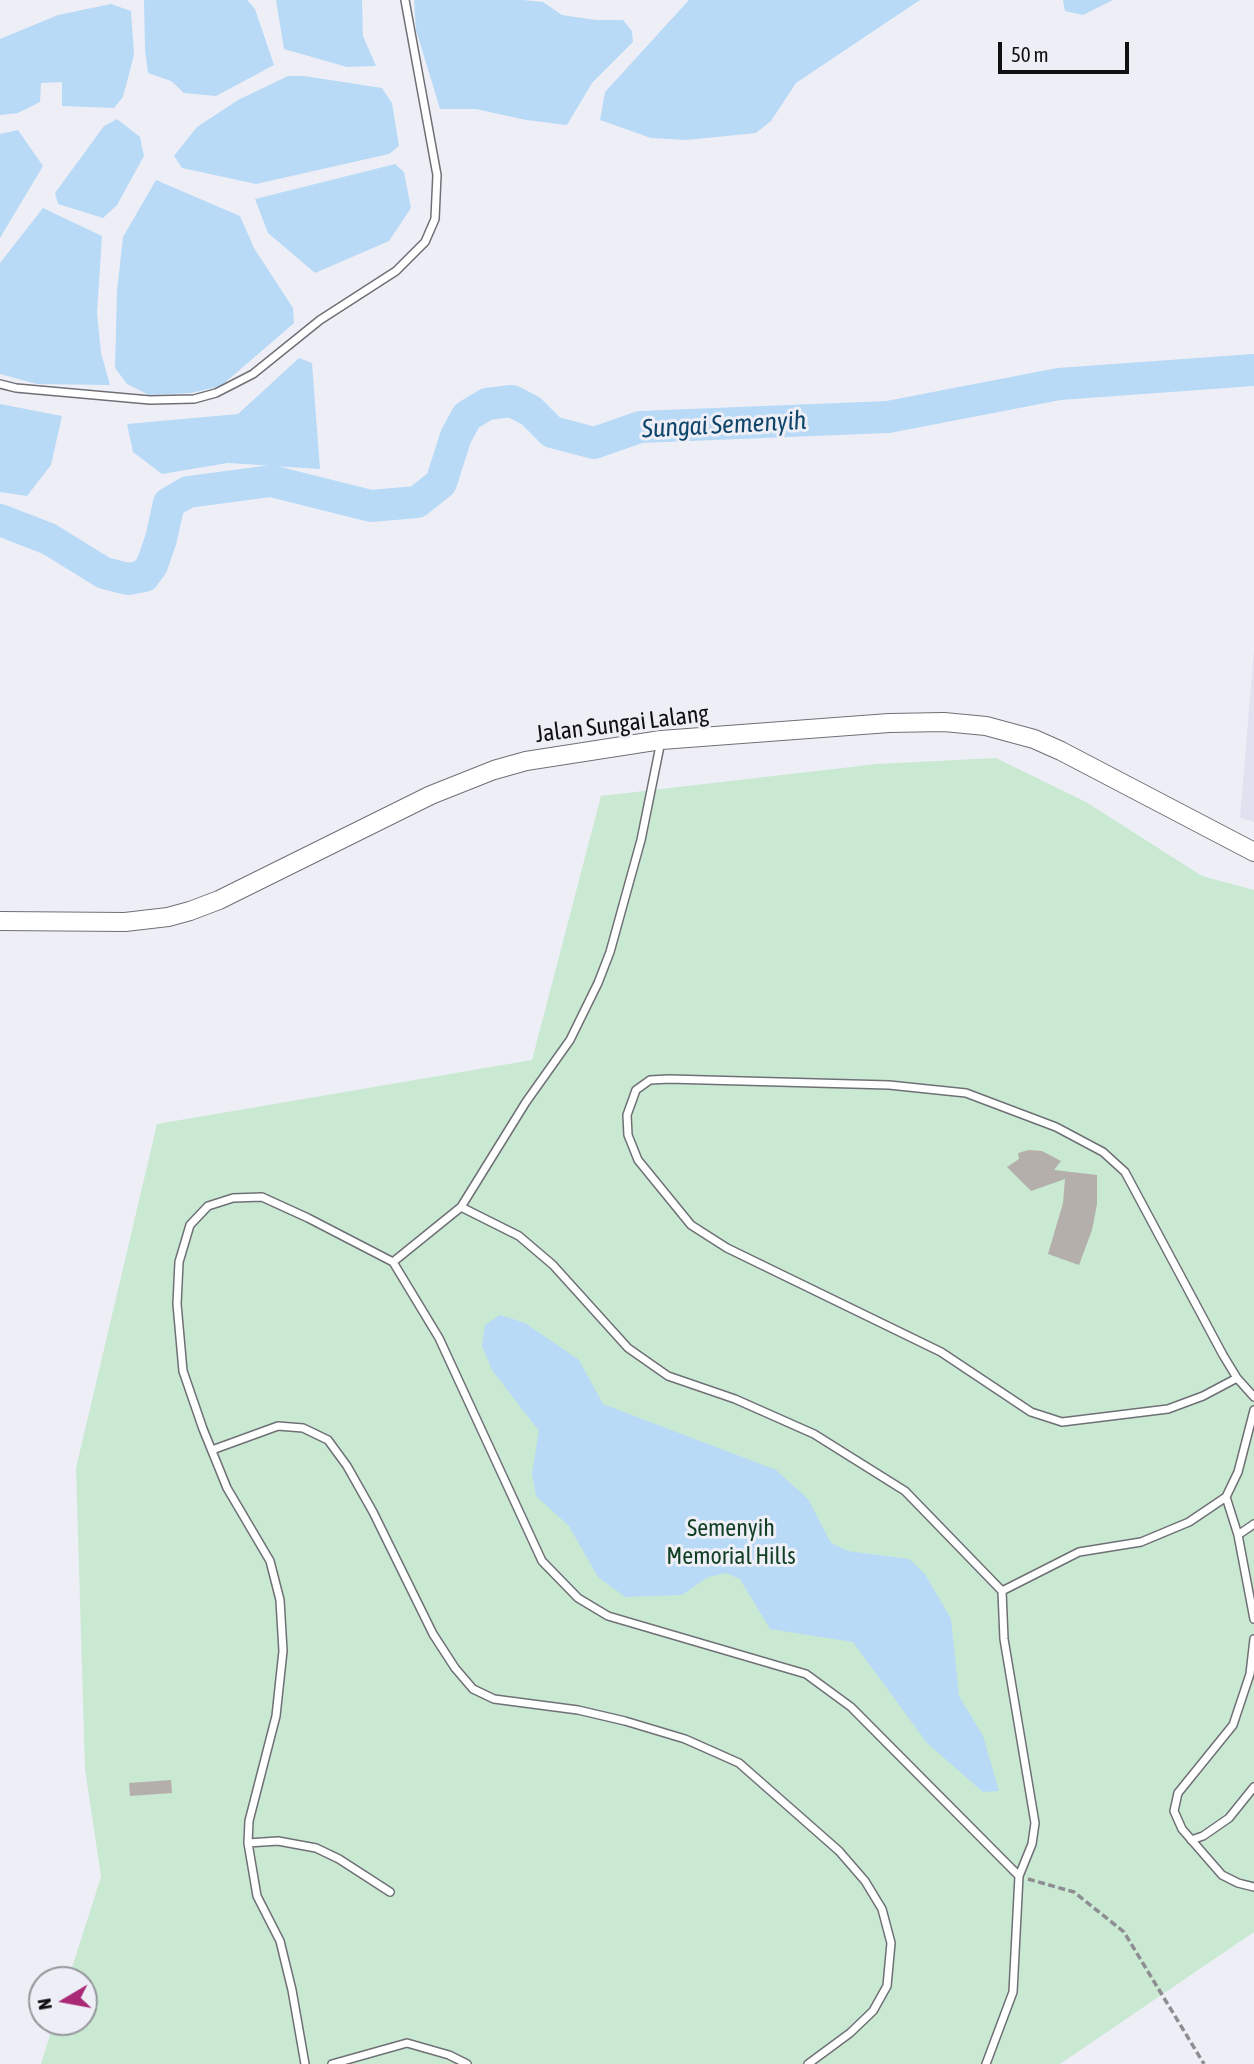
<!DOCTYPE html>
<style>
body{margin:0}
#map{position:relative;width:1254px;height:2064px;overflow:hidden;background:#eeeff6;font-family:"Asap Condensed",sans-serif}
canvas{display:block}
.north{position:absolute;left:28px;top:1966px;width:70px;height:70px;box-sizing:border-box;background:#eeeff6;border:2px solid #95969b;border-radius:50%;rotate:260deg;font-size:19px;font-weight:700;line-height:28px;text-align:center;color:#101012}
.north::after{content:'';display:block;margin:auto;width:24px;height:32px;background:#a92977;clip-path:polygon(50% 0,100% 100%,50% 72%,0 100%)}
.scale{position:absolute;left:998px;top:42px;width:131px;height:32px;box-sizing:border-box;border:4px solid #101012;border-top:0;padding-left:9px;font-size:21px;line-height:24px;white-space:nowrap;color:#101012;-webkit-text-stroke:5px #eeeff6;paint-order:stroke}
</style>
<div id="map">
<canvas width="1254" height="2064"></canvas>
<div class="north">N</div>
<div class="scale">50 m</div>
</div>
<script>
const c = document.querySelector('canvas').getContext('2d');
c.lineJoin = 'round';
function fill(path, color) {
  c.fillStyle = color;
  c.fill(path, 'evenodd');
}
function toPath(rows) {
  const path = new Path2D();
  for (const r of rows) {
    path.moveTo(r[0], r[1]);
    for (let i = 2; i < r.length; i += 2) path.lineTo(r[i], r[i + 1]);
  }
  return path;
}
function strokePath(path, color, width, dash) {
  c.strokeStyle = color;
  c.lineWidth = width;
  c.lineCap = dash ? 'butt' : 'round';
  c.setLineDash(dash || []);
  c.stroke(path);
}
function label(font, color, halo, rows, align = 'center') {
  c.font = font + ' "Asap Condensed",sans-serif';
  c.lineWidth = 6;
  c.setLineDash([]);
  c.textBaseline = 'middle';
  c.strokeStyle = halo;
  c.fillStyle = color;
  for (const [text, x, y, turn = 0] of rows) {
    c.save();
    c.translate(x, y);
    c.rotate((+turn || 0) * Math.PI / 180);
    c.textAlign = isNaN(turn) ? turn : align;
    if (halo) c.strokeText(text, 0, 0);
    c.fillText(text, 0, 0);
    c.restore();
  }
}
fill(toPath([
 [1254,649,1254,822,1240,818]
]), '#e0e2f0');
fill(toPath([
 [996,758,1086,802,1202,876,1254,890,1254,1932,1060,2064,41,2064,54,2022,84,2022,84,1980,68,1980,101,1877,85,1769,76,1468,157,1124,532,1060,601,796,877,764]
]), '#c9e9d3');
fill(toPath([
 [144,0,247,0,255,9,274,65,216,96,184,93,171,81,148,73,145,50],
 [276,0,362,0,363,36,376,66,347,67,284,49],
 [414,0,523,0,543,2,562,15,596,20,623,20,632,31,633,42,592,83,567,125,526,120,476,109,440,109,416,30],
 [689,0,920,0,796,83,771,121,756,133,687,140,651,138,600,120,605,92],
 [1063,0,1113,0,1083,15,1065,11],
 [111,4,131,11,134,55,123,97,114,108,62,106,62,82,41,83,40,102,18,113,0,115,0,39,58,15],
 [288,76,304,76,382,88,392,103,399,146,389,154,256,184,182,168,174,156,197,127,238,100],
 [117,119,140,137,144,156,117,205,103,218,58,204,55,193,104,126],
 [18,130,43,166,0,238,0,134],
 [395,164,404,172,411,208,389,241,315,273,268,233,255,199],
 [156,180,240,216,254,248,293,308,294,323,221,386,191,393,149,395,127,384,115,368,117,291,123,237],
 [43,208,102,236,97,313,101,353,110,385,37,384,0,374,0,263],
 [299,358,312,363,320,469,228,463,162,474,133,452,127,424,238,414],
 [0,404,62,416,51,465,27,496,0,492],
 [500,1315,525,1323,579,1360,603,1404,776,1470,808,1499,831,1543,848,1551,909,1559,925,1574,951,1619,959,1696,983,1736,999,1791,983,1792,927,1743,853,1642,770,1629,740,1579,726,1573,708,1577,682,1595,625,1597,598,1577,569,1526,536,1496,532,1473,539,1431,492,1370,482,1346,485,1325]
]), '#b8daf7');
strokePath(toPath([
 [0,520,49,539,104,573,128,579,144,576,152,565,161,539,169,503,188,492,271,481,371,506,417,502,441,483,456,436,467,416,487,404,512,401,531,411,552,432,594,443,640,427,888,417,1059,384,1254,370]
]), '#b8daf7', 32);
fill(toPath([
 [1029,1150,1042,1151,1061,1161,1054,1170,1097,1175,1097,1204,1092,1230,1079,1265,1048,1254,1063,1203,1065,1179,1031,1191,1007,1167,1019,1159,1018,1153],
 [171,1780,172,1793,130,1796,129,1783]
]), '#b5afab');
const service = toPath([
 [0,384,16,388,150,400,194,399,216,393,253,374,320,320,396,271,425,242,435,219,437,175,405,0],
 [461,1207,519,1236,553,1265,628,1348,668,1376,735,1399,814,1434,905,1491,1002,1591,1004,1639,1035,1823,1032,1844,1019,1876,1013,1992,986,2064],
 [393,1262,461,1207,526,1102,570,1040,598,983,610,952,641,840,661,741],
 [1237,1378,1203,1396,1168,1409,1062,1422,1031,1412,941,1352,727,1248,691,1225,638,1160,628,1135,627,1115,636,1090,650,1080,669,1079,889,1085,966,1093,1056,1127,1103,1152,1125,1172,1223,1355,1237,1378,1254,1397],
 [212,1450,278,1426,303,1428,328,1440,347,1466,373,1512,433,1634,455,1668,473,1689,494,1699,578,1710,625,1721,685,1739,739,1763,839,1851,865,1881,882,1909,891,1943,887,1986,873,2011,850,2033,808,2064],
 [1226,1497,1238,1535,1254,1619],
 [1238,1535,1254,1524],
 [1002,1591,1079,1552,1141,1542,1189,1522,1226,1497,1238,1472,1254,1410],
 [1254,1639,1250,1674,1233,1725,1178,1793,1174,1811,1182,1829,1222,1875,1238,1883,1254,1887],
 [1191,1840,1203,1836,1229,1818,1254,1787],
 [248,1843,278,1841,316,1848,339,1859,390,1892],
 [305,2064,292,1990,280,1941,257,1896,248,1843,249,1821,276,1716,283,1651,280,1600,270,1561,227,1488,203,1429,183,1371,177,1304,179,1262,190,1225,208,1206,233,1198,262,1197,308,1218,393,1262,439,1338,542,1561,578,1598,608,1616,806,1674,851,1707,1019,1876],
 [332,2064,407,2043,449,2055,467,2064]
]);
const tertiary = toPath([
 [0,921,125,922,168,917,190,911,219,900,431,795,494,770,526,761,661,740,889,723,944,722,986,726,1034,739,1061,751,1254,852]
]);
strokePath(service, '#6f7076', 10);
strokePath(tertiary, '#6f7076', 20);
strokePath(toPath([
 [1028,1879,1074,1892,1124,1932,1204,2064]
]), '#8d8d92', 3.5, [7, 3.5]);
strokePath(service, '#fff', 7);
strokePath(tertiary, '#fff', 18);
label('24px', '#101012', '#eeeff6', [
 ["Jalan Sungai Lalang",622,724,-7]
]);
label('24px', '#103f25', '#eeeff6', [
 ["Semenyih",731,1528],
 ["Memorial Hills",731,1556]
]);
label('italic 26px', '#11466c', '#eeeff6', [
 ["Sungai Semenyih",724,425,-3]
]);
</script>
